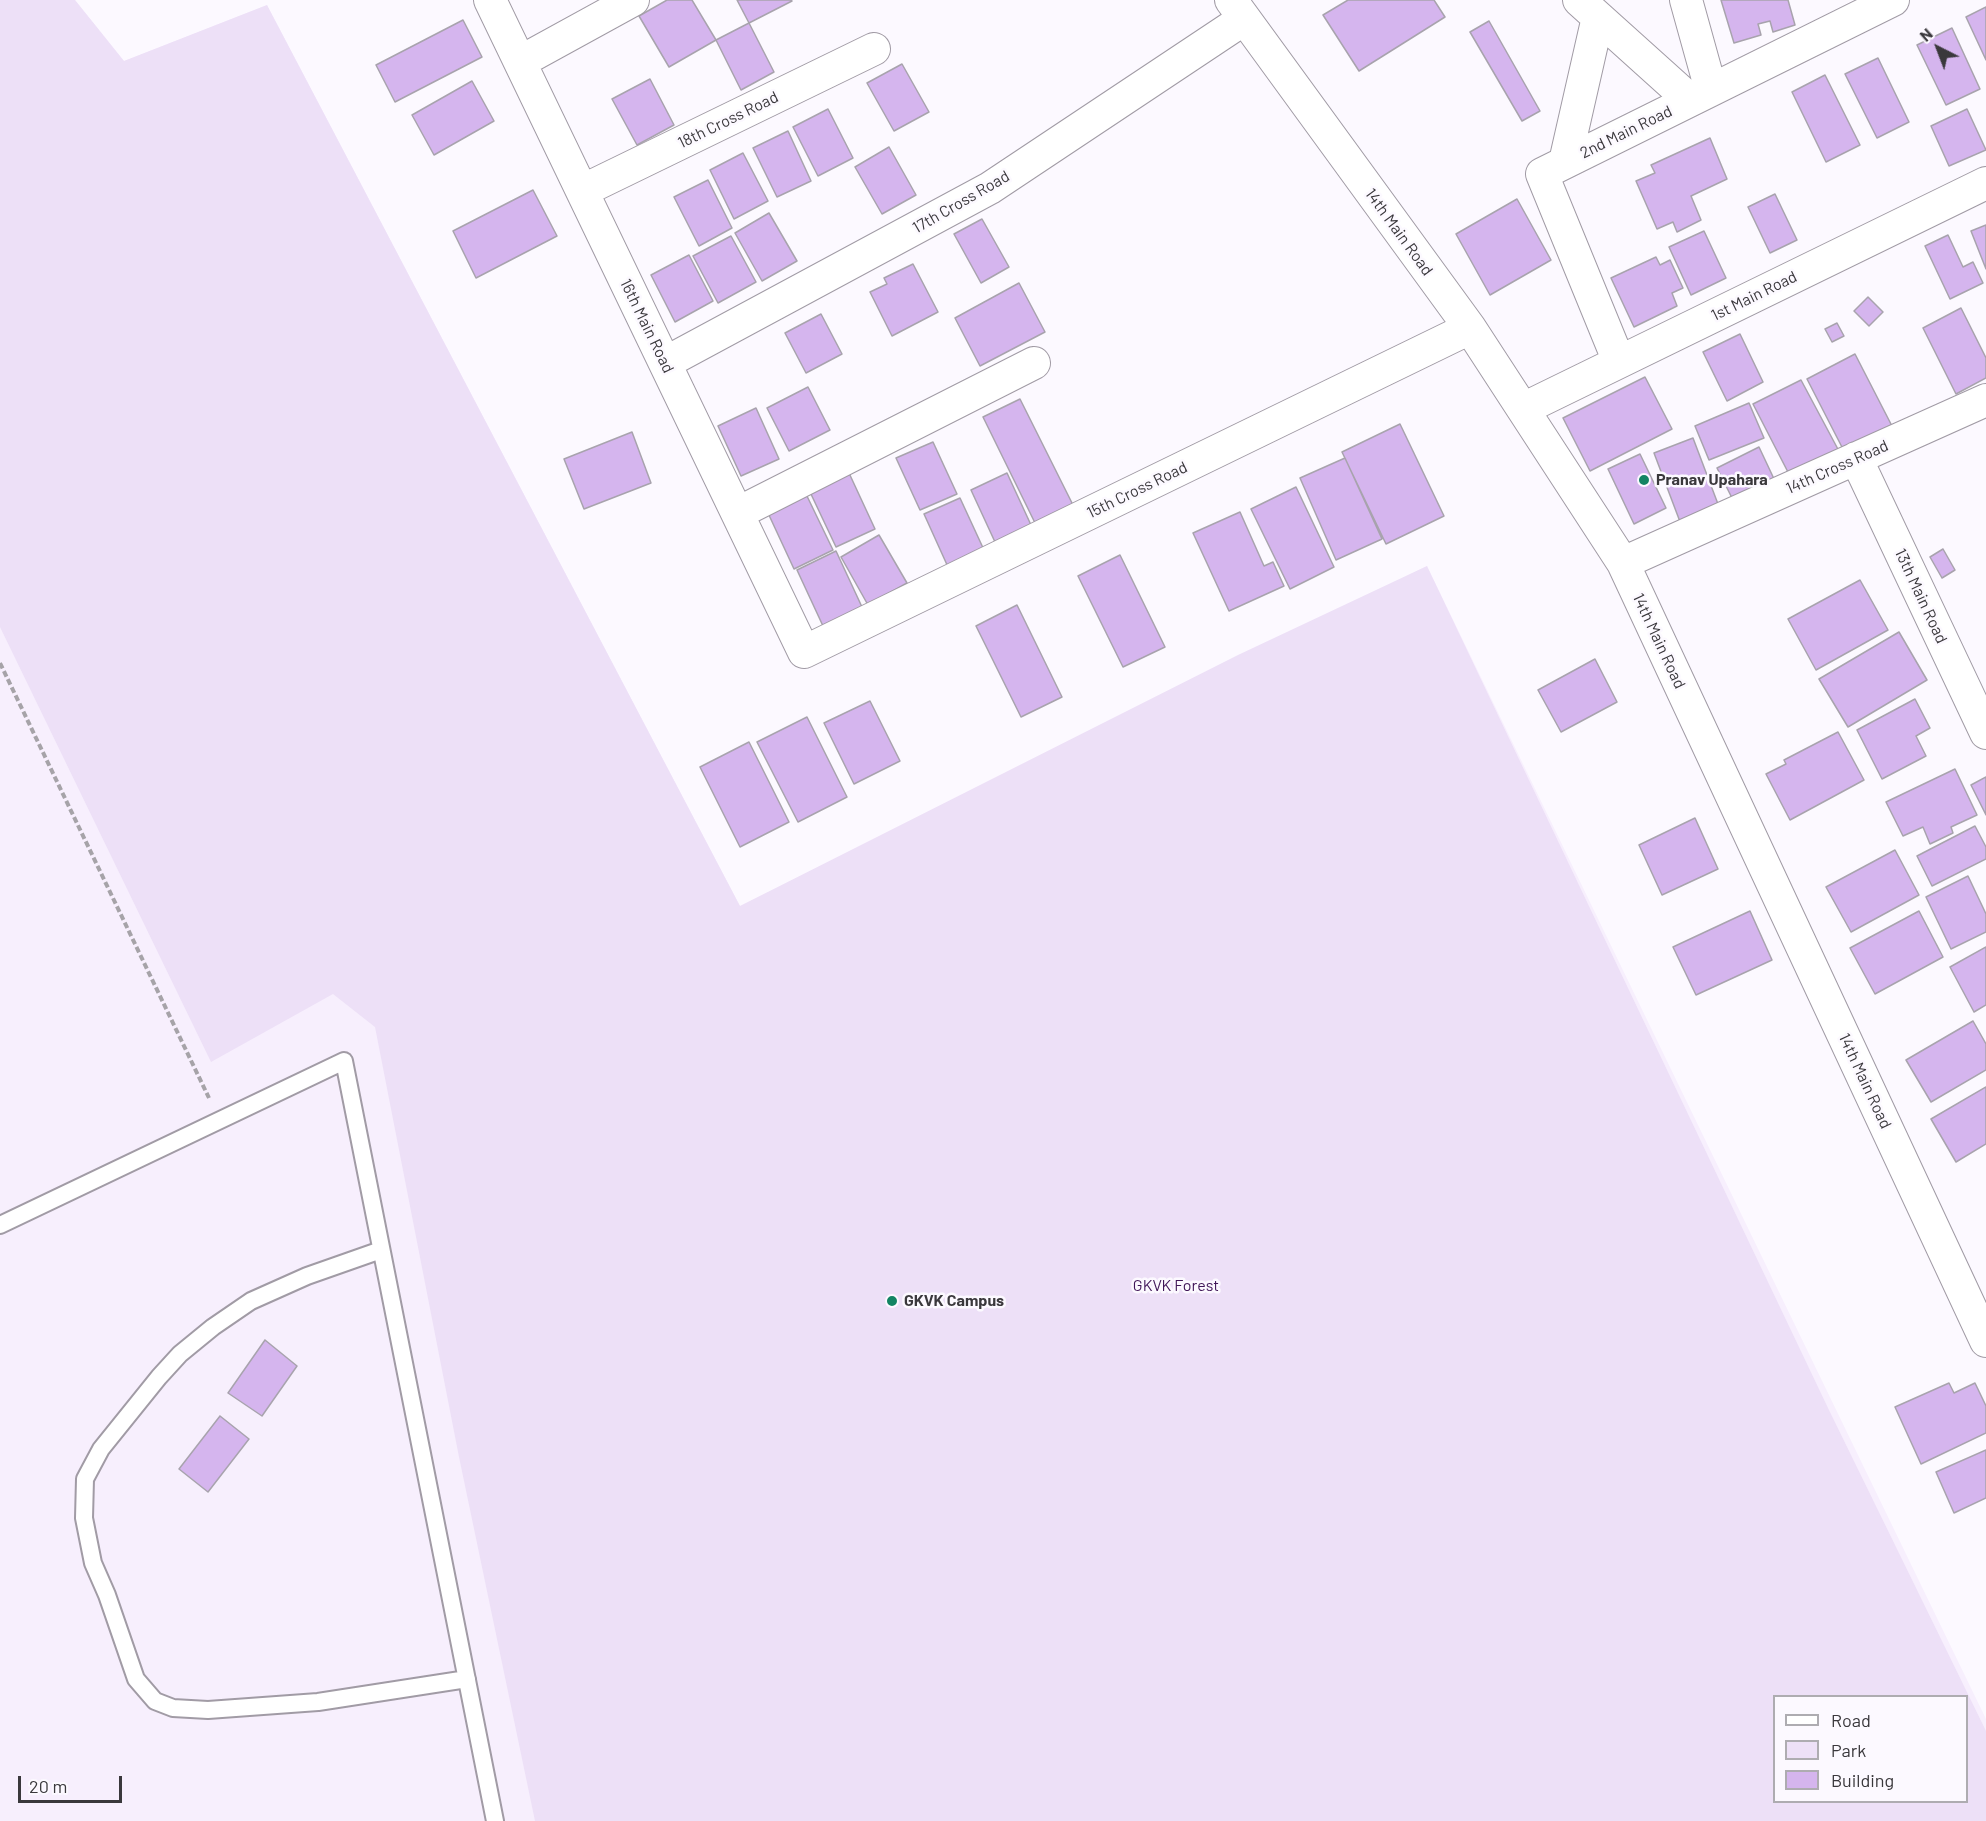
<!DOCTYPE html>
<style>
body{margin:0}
#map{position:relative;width:1986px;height:1821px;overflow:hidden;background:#fcf9ff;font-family:Barlow,sans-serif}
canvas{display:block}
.legend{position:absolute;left:1773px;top:1695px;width:195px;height:108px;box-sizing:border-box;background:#fcf9ff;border:2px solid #aeacb1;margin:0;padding:8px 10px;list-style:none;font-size:18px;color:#3a383c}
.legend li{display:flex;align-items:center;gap:12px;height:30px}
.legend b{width:30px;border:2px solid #aeacb1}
.north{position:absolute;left:1908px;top:18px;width:60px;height:60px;-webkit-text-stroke:4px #fcf9ff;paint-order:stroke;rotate:318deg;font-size:16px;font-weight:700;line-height:24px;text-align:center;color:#3a383c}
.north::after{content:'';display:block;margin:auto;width:21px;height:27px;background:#3a383c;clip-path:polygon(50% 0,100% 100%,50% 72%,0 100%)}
.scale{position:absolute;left:18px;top:1776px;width:104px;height:27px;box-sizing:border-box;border:3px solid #3a383c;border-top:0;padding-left:8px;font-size:18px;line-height:21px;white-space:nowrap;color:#3a383c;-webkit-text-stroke:4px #fcf9ff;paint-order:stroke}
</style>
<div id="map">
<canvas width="1986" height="1821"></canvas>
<ul class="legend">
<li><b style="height:8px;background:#fff"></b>Road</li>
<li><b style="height:16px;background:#ede0f7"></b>Park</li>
<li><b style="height:16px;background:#d5b5ee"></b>Building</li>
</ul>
<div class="north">N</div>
<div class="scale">20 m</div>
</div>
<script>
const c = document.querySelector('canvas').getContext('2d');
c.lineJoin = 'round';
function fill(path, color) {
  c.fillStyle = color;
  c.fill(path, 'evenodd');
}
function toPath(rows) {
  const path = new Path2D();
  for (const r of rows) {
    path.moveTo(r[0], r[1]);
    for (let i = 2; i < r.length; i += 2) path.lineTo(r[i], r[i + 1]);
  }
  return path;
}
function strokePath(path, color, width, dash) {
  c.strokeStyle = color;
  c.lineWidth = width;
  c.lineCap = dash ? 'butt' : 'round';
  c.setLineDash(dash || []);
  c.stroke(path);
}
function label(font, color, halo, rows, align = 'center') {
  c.font = font + ' Barlow,sans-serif';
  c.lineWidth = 5;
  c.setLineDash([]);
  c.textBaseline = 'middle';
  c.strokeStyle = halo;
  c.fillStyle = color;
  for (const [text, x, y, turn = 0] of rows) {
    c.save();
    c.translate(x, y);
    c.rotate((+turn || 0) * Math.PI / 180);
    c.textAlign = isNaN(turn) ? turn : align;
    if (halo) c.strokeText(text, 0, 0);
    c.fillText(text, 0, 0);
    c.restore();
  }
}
fill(toPath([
 [0,0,75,0,124,61,267,5,740,906,1427,566,1986,1719,1986,1821,0,1821],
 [1774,1696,1966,1696,1966,1802,1774,1802]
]), '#f7effd');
fill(toPath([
 [0,0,75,0,124,61,267,5,740,906,1238,655,1427,566,1828,1408,1986,1731,1986,1821,535,1821,459,1457,375,1027,333,994,211,1062,0,627],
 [1774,1696,1966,1696,1966,1802,1774,1802]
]), '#ede0f7');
const building = toPath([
 [667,0,692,0,716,40,669,67,639,16,667,0],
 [737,0,791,0,792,1,749,23,737,0],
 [1348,0,1434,0,1445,17,1359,71,1323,15,1348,0],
 [1721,0,1788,0,1795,25,1773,32,1770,21,1758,24,1761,35,1734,43,1721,0],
 [1986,7,1986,60,1966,17,1986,7],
 [463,20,482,57,395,102,376,65,463,20],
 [1489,21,1540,111,1522,121,1470,32,1489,21],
 [749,23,774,72,741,90,716,40,749,23],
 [1952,28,1980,89,1946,105,1917,45,1952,28],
 [1878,58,1909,122,1877,138,1845,74,1878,58],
 [902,64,929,112,894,131,867,83,902,64],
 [1825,75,1860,145,1826,162,1792,92,1825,75],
 [650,79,674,125,637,145,612,99,650,79],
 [472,81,494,121,434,155,412,115,472,81],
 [828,109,853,158,818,176,793,127,828,109],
 [1967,109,1986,150,1949,166,1931,126,1967,109],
 [788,131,811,181,777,197,753,148,788,131],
 [1710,138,1727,179,1691,196,1701,220,1677,232,1673,222,1657,229,1636,181,1655,173,1651,165,1710,138],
 [889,147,916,195,882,214,855,167,889,147],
 [743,153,768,201,734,219,710,170,743,153],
 [708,180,732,228,699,246,674,197,708,180],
 [533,190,557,236,476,278,453,231,533,190],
 [1775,194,1797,240,1770,253,1748,207,1775,194],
 [1517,199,1551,260,1490,295,1456,234,1517,199],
 [769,213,797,261,762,281,735,233,769,213],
 [982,219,1009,267,981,283,954,234,982,219],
 [1986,225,1986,269,1971,231,1986,225],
 [1704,231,1726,278,1691,295,1669,247,1704,231],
 [1948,235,1963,267,1973,262,1983,283,1950,299,1925,246,1948,235],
 [731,236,756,282,718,303,693,256,731,236],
 [689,255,713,301,675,322,651,275,689,255],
 [1656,257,1660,265,1670,260,1683,288,1672,293,1677,306,1634,327,1611,278,1656,257],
 [913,264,938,312,892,336,870,292,887,284,884,278,913,264],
 [1019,283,1045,332,980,366,955,318,1019,283],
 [1868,297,1883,312,1869,326,1854,311,1868,297],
 [1961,308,1986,358,1986,378,1956,394,1923,328,1961,308],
 [821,314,842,354,806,373,785,333,821,314],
 [1837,323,1844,336,1832,342,1825,329,1837,323],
 [1740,334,1763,382,1727,401,1703,352,1740,334],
 [1855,354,1893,428,1845,453,1807,379,1855,354],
 [1645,377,1672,429,1590,471,1563,418,1645,377],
 [1801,380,1840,453,1791,478,1753,404,1801,380],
 [808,387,830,430,789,451,767,408,808,387],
 [1020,399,1076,511,1038,529,983,417,1020,399],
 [1749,403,1764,438,1709,460,1695,426,1749,403],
 [756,408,779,459,741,476,718,426,756,408],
 [1400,424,1444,516,1386,544,1342,452,1400,424],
 [632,432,651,483,584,509,564,459,632,432],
 [1693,438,1721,512,1682,527,1654,453,1693,438],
 [933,442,957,494,920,510,896,458,933,442],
 [1759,447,1775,481,1734,502,1717,468,1759,447],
 [1640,454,1666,508,1634,524,1608,469,1640,454],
 [1345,458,1382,539,1336,560,1300,478,1345,458],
 [849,473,875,529,836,547,810,492,849,473],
 [1007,473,1031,525,995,542,971,490,1007,473],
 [1296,487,1334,567,1290,589,1251,509,1296,487],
 [806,494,833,550,794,569,768,513,806,494],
 [960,498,984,550,948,567,924,514,960,498],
 [1240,512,1264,566,1273,562,1284,586,1229,611,1193,533,1240,512],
 [879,535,907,583,868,605,841,557,879,535],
 [1943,549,1955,570,1942,578,1930,557,1943,549],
 [836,551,862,607,823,626,797,570,836,551],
 [1120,555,1165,647,1123,667,1078,576,1120,555],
 [1860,580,1888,630,1816,670,1788,619,1860,580],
 [1017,605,1062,697,1021,717,976,626,1017,605],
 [1899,632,1927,680,1848,727,1819,679,1899,632],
 [1595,659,1617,702,1561,732,1538,690,1595,659],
 [1915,699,1930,728,1916,736,1926,756,1882,779,1857,730,1915,699],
 [870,701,900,761,854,784,824,723,870,701],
 [807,717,847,797,798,822,757,742,807,717],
 [1838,732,1864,780,1790,820,1766,774,1786,764,1784,760,1838,732],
 [749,742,789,822,740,847,700,767,749,742],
 [1955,769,1977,815,1951,827,1953,833,1930,844,1923,827,1903,836,1886,802,1955,769],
 [1986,777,1986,815,1971,785,1986,777],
 [1695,818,1718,869,1662,895,1639,845,1695,818],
 [1975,826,1986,847,1986,859,1932,886,1917,856,1975,826],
 [1895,850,1919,895,1851,932,1826,887,1895,850],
 [1968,876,1986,914,1986,932,1951,949,1926,897,1968,876],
 [1750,911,1772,960,1696,995,1673,947,1750,911],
 [1919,911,1943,957,1875,994,1850,948,1919,911],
 [1986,947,1986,1005,1974,1012,1950,967,1986,947],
 [1973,1021,1986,1044,1986,1070,1931,1102,1906,1060,1973,1021],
 [1986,1087,1986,1144,1956,1162,1931,1119,1986,1087],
 [265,1340,297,1366,262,1416,228,1393,265,1340],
 [1949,1383,1954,1393,1975,1383,1986,1406,1986,1433,1921,1464,1895,1407,1949,1383],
 [220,1416,249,1439,208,1492,179,1469,220,1416],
 [1986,1450,1986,1498,1954,1513,1936,1472,1986,1450]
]);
fill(building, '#d5b5ee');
strokePath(building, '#a8a3ad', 1.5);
const lane = toPath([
 [0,1225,344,1061,495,1821],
 [381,1250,307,1276,251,1301,213,1327,180,1354,159,1377,101,1449,85,1479,84,1518,93,1563,107,1595,136,1679,155,1701,173,1708,208,1710,318,1702,467,1679]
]);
const street = toPath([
 [490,0,804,652,1470,328],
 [1231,0,1470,328,1623,563,1986,1341],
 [1579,0,1690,100],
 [1686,0,1711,90],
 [520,62,633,0],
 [1565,162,1598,17],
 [582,191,874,49],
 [1619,362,1542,174,1893,0],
 [665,363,990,188,1244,19],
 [1523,409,1986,183],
 [1856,458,1986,733],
 [738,513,1034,363],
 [1623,563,1986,400]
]);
strokePath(lane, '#a19ba5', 20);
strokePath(street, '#a19ba5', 34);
strokePath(toPath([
 [0,663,209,1098]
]), '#a6a3a8', 4, [6, 3]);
strokePath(lane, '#fff', 16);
strokePath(street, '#fff', 32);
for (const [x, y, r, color] of [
 [1644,480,6,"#128463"],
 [892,1301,6,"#128463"]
]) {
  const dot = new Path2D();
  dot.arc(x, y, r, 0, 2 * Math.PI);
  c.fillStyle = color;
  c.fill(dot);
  strokePath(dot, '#fcf9ff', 2);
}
label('16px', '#3a383c', '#fcf9ff', [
 ["18th Cross Road",728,120,-26],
 ["2nd Main Road",1626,132,-26],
 ["17th Cross Road",961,202,-30],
 ["14th Main Road",1399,232,54],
 ["1st Main Road",1754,296,-26],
 ["16th Main Road",647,326,64],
 ["14th Cross Road",1837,467,-24],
 ["15th Cross Road",1137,490,-26],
 ["13th Main Road",1921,596,65],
 ["14th Main Road",1659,641,65],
 ["14th Main Road",1865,1081,65]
]);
label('bold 16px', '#3a383c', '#fcf9ff', [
 ["Pranav Upahara",1656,480],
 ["GKVK Campus",904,1301]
], 'left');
label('16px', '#401658', '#fcf9ff', [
 ["GKVK Forest",1176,1286]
]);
</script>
